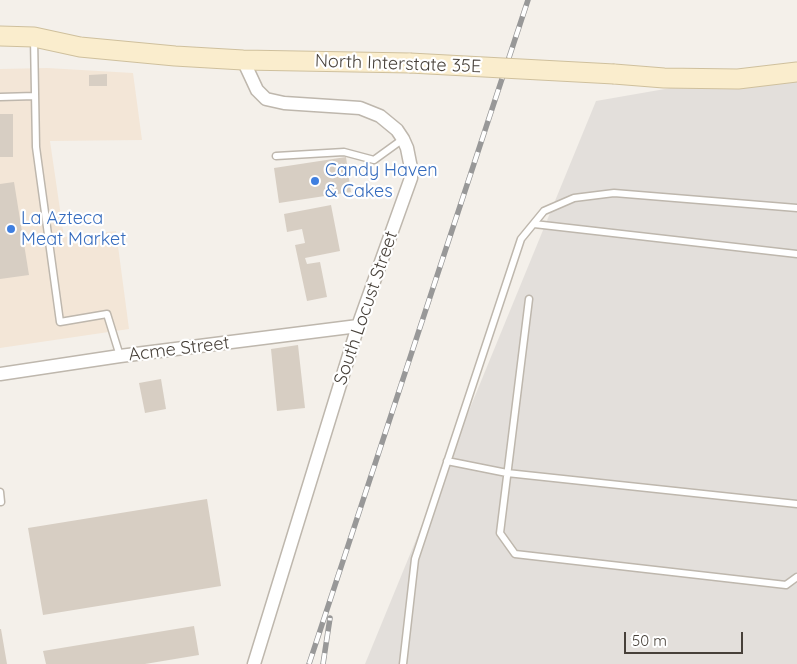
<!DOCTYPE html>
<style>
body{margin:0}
#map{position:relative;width:797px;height:664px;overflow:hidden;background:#f4f0ea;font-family:Quicksand,sans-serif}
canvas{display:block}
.scale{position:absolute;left:624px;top:632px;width:119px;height:22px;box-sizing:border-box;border:2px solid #474039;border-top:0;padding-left:6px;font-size:15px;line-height:18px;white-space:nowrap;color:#474039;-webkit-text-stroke:4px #fff;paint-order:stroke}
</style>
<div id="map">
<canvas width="797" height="664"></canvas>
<div class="scale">50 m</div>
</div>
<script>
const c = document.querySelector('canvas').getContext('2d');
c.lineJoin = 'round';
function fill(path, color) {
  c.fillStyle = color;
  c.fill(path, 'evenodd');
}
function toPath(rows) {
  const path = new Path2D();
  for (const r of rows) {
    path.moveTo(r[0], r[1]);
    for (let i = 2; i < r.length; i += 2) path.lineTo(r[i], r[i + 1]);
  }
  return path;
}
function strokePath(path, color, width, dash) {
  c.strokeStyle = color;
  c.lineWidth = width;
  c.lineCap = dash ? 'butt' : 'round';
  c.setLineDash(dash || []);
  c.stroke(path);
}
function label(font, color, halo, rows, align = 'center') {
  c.font = font + ' Quicksand,sans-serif';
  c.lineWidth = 4.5;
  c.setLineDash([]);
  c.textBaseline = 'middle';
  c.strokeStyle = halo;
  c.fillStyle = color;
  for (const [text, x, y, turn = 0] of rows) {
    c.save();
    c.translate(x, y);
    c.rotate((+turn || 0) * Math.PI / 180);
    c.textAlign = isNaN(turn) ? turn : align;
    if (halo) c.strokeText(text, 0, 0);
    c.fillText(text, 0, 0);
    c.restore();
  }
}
fill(toPath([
 [47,68,133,73,142,140,50,141,64,237,116,231,129,329,0,348,0,69]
]), '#f3e6d7');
fill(toPath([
 [797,66,797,664,365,664,596,101]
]), '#e3dfdb');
fill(toPath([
 [107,74,107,86,89,86,89,75],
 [0,114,13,114,13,157,0,157],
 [346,157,351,192,279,203,274,168],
 [14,182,29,275,0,279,0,184],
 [331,205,340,251,305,258,307,264,320,262,327,297,307,301,295,245,305,243,302,229,287,232,284,214],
 [298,345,305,408,277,411,271,349],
 [161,379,166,409,145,413,139,383],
 [207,499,221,586,43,615,28,528],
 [194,626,199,655,145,664,46,664,43,651],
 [0,629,1,629,7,664,0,664]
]), '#d7cec3');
const service = toPath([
 [34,38,36,147,60,322,107,314,120,356],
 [0,97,35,96],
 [276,156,344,152,374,160,403,139],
 [534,224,797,254],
 [529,299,500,533,515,554,786,585,797,577],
 [447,461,507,473,797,504],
 [0,492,1,502,0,502],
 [403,664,415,559,521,239,544,211,574,198,614,193,797,208]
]);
const minor = toPath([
 [243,60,257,90,266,99,284,103,360,108,380,116,397,130,403,139,407,148,411,168,411,178,358,326,254,664],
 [0,374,120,356,358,326]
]);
const secondary = toPath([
 [0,36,34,37,80,47,175,56,243,60,410,63],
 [614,74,664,78,738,79,797,72]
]);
strokePath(service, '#beb7ad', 9);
strokePath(minor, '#beb7ad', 15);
strokePath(secondary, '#cfc09d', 21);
strokePath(service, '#fff', 6);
strokePath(minor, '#fff', 12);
strokePath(secondary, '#faedcd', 19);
const rail = toPath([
 [309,664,528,0],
 [323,664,330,618]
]);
strokePath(rail, '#989898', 5.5);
strokePath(rail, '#fff', 4, [11]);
const secondaryBridge = toPath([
 [410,63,614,74]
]);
strokePath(secondaryBridge, '#cfc09d', 21, []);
strokePath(secondaryBridge, '#faedcd', 19);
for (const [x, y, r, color] of [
 [315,181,5,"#3f7fe0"],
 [11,229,5,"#3f7fe0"]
]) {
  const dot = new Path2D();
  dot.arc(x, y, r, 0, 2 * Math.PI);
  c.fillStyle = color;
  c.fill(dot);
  strokePath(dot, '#fff', 2);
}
label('18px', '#474039', '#fff', [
 ["North Interstate 35E",398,64,2],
 ["South Locust Street",366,308,-71],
 ["Acme Street",179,349,-7]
]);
label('18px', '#366cbe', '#fff', [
 ["Candy Haven",325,171],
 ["& Cakes",325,192],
 ["La Azteca",21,219],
 ["Meat Market",21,240]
], 'left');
</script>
